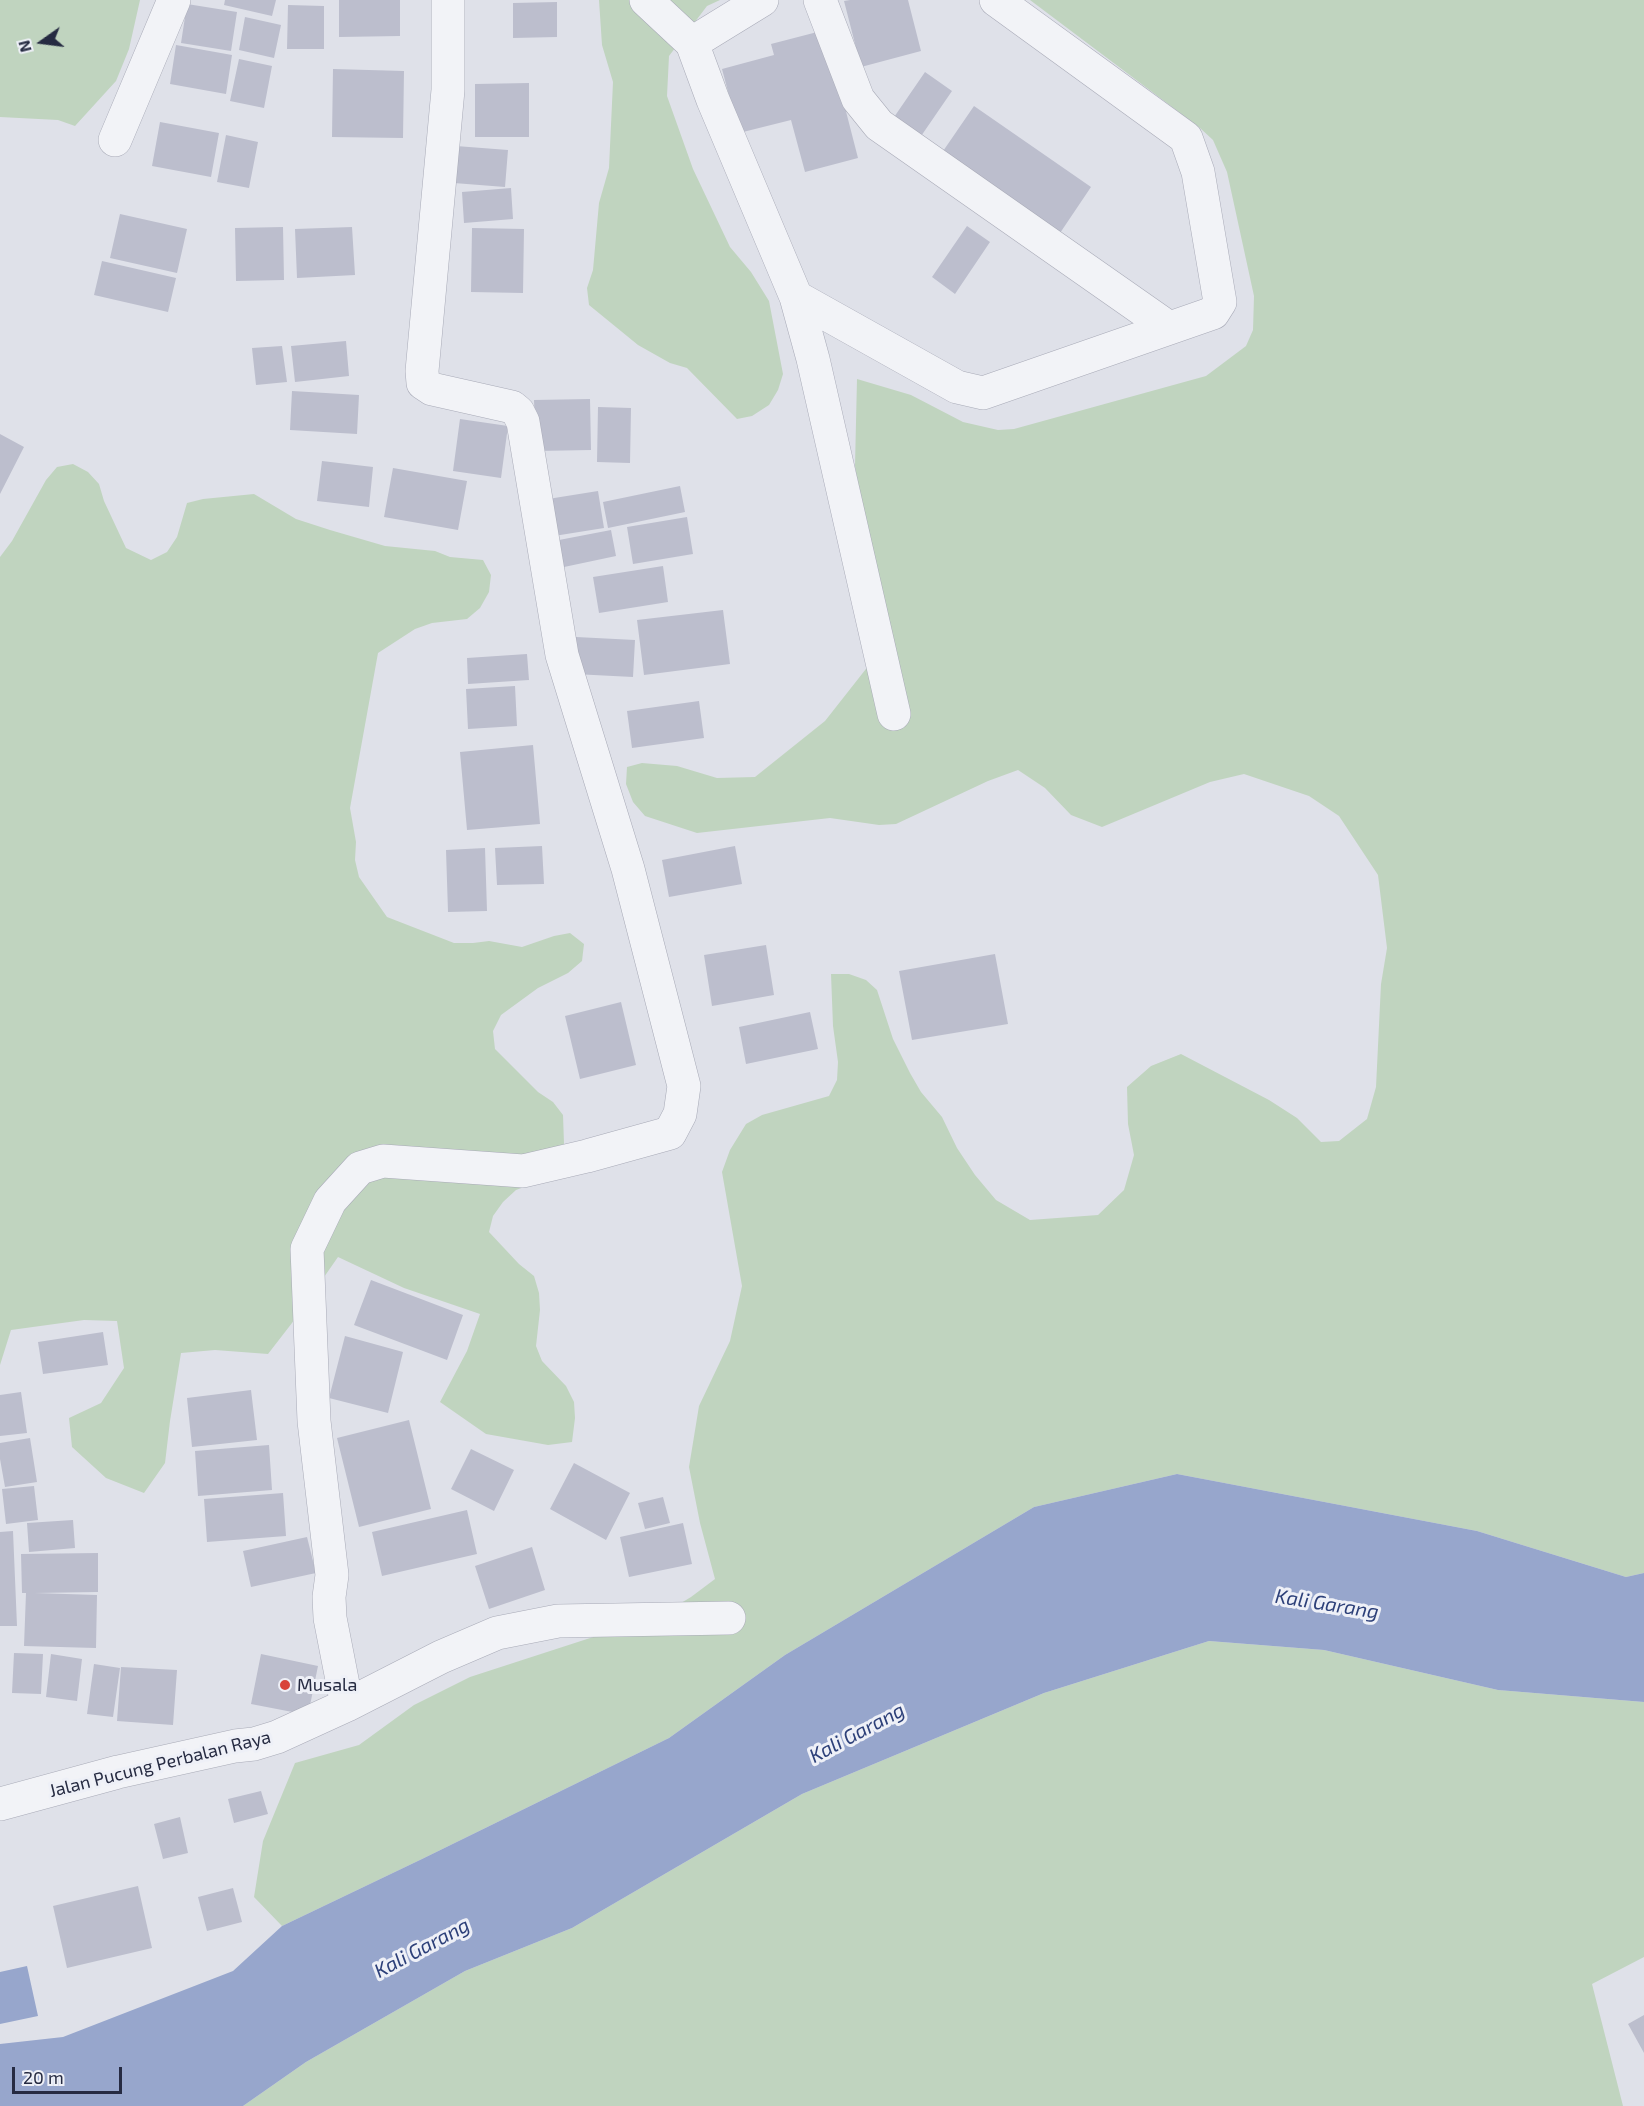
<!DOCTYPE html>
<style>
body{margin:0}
#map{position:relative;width:1644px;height:2106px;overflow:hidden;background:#dfe1e9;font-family:"Exo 2",sans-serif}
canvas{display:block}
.north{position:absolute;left:12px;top:12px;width:60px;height:60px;-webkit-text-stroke:4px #eef0f7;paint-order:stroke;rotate:256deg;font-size:16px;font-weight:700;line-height:24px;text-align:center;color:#262b42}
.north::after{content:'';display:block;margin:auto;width:21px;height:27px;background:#262b42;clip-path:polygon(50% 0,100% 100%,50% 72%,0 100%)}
.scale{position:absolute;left:12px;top:2067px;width:110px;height:27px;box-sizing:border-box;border:3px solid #262b42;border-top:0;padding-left:8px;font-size:18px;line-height:21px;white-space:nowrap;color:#262b42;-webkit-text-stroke:4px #eef0f7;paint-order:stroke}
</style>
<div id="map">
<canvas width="1644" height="2106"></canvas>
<div class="north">N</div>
<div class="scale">20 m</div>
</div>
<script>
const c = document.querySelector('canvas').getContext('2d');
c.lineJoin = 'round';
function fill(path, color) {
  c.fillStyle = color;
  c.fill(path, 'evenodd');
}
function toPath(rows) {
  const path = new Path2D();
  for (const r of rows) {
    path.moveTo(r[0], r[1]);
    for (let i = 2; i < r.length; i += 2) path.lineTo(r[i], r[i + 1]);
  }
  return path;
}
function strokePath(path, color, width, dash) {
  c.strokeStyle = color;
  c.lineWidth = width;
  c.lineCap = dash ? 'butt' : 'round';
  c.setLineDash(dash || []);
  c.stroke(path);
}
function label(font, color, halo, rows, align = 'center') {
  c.font = font + ' "Exo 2",sans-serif';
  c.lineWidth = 6;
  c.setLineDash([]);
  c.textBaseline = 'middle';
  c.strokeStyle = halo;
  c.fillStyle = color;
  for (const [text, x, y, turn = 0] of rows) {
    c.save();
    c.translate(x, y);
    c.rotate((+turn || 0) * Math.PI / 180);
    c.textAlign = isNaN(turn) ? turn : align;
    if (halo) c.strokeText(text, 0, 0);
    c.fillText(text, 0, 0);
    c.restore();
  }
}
fill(toPath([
 [0,0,140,0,129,49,116,81,75,126,58,120,0,117],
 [599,0,720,0,707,6,669,56,667,96,693,169,730,247,751,272,769,301,783,374,778,390,769,405,752,416,737,419,687,368,670,363,638,345,589,305,587,288,593,270,599,203,609,168,613,82,602,45],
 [1030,0,1644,0,1644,1573,1626,1577,1477,1531,1177,1474,1034,1507,785,1655,669,1738,422,1859,282,1926,254,1897,263,1841,295,1763,359,1745,414,1705,470,1677,661,1615,691,1597,715,1579,700,1523,689,1467,699,1406,730,1341,742,1286,722,1172,730,1150,746,1124,762,1115,829,1096,837,1080,838,1062,833,1026,831,974,849,974,866,980,877,990,893,1039,910,1073,921,1092,942,1117,957,1148,975,1175,996,1200,1030,1220,1098,1215,1124,1190,1134,1155,1128,1124,1127,1087,1151,1066,1181,1054,1269,1100,1297,1118,1321,1142,1339,1141,1367,1119,1376,1087,1381,984,1387,948,1378,875,1339,816,1309,796,1244,774,1210,782,1102,827,1071,815,1045,788,1018,770,988,781,896,824,879,825,830,818,697,833,645,816,633,802,626,784,627,767,642,763,677,766,717,778,755,777,825,721,884,646,855,466,857,379,911,395,963,422,998,430,1014,429,1206,376,1246,346,1253,330,1254,296,1227,172,1213,140,1200,128],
 [73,464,88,472,99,484,104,501,126,548,151,560,167,552,177,537,187,503,203,499,254,494,296,519,330,530,385,546,435,551,450,557,483,560,491,575,489,592,480,608,467,619,432,623,415,629,378,653,350,808,356,842,355,860,359,877,387,917,454,943,473,943,489,941,522,947,554,936,570,933,584,944,582,961,568,973,538,988,501,1015,493,1031,495,1049,538,1092,553,1102,563,1115,565,1172,516,1190,503,1202,493,1216,489,1232,519,1264,534,1276,539,1293,540,1310,536,1346,542,1361,566,1386,574,1402,575,1418,572,1442,548,1445,486,1434,440,1402,467,1351,480,1314,404,1288,338,1257,292,1323,268,1354,215,1350,181,1353,170,1421,165,1463,144,1493,106,1478,72,1447,69,1418,101,1403,124,1368,117,1321,84,1320,11,1330,0,1365,0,557,12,541,46,480,57,467],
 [1209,1641,1324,1650,1498,1690,1644,1702,1644,1957,1592,1984,1623,2106,243,2106,306,2062,465,1971,572,1928,802,1794,1044,1693]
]), '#c0d4bf');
fill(toPath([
 [1177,1474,1477,1531,1626,1577,1644,1573,1644,1702,1498,1690,1324,1650,1209,1641,1044,1693,802,1794,572,1928,465,1971,306,2062,243,2106,0,2106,0,2044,63,2037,233,1971,282,1926,422,1859,669,1738,785,1655,1034,1507],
 [27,1966,38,2016,0,2024,0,1972]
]), '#97a6cc');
fill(toPath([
 [225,0,276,0,272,16,224,5],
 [339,0,400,0,400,36,339,37],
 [850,0,908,0,921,51,861,67,844,1],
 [557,2,557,37,513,38,513,3],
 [187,4,237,12,231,51,181,43],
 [288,5,324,6,324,49,287,49],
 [245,17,281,25,274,58,239,50],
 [825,30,858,158,805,172,791,120,739,133,722,69,774,55,771,44],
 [176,45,232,55,226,94,170,84],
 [239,59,272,66,264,108,230,101],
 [333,69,404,71,403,138,332,137],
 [925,72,952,91,917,142,890,123],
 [529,83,529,137,475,137,475,84],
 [974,106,1091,187,1056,239,939,157],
 [160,122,219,133,211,177,152,166],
 [226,135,258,142,249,188,217,182],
 [456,146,508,150,505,187,454,183],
 [511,188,513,219,464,223,462,192],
 [120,214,187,229,177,273,110,258],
 [967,226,990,242,955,294,932,277],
 [283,227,284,280,236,281,235,228],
 [352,227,355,275,297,278,295,229],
 [472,228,524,229,523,293,471,292],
 [102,261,176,278,168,312,94,295],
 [346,341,349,376,295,382,291,346],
 [282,346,287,382,256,385,252,348],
 [292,391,359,395,357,434,290,430],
 [590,399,591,450,536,451,534,400],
 [598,407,631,408,630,463,597,462],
 [460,419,508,426,501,478,453,471],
 [0,434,24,447,0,494],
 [322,461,373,467,369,507,317,501],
 [393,468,467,481,458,530,384,517],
 [680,486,685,512,608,528,603,502],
 [598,491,604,528,554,536,548,499],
 [687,517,693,554,633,564,627,527],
 [611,530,616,556,564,567,559,540],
 [663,566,668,602,599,613,593,577],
 [723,610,730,664,644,675,637,620],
 [576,637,635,640,633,677,574,674],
 [527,654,529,680,468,684,467,658],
 [515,686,517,726,468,729,466,689],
 [699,701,704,738,632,748,627,711],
 [533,745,540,824,467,830,460,752],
 [542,846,544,884,497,885,495,848],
 [735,846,742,884,669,897,662,860],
 [485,848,487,911,448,912,446,850],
 [766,945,774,995,712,1006,704,955],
 [995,954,1008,1024,912,1040,899,971],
 [621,1002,636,1065,580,1079,565,1016],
 [810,1012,818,1049,746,1064,739,1027],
 [371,1280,463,1315,447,1360,354,1325],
 [103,1332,108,1365,43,1374,38,1342],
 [345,1336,403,1352,388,1413,329,1398],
 [251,1390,257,1440,192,1447,187,1398],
 [21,1392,27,1433,0,1436,0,1395],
 [409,1420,431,1509,359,1527,337,1438],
 [30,1438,37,1482,5,1487,0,1459,0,1443],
 [269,1445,272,1490,198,1496,195,1451],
 [471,1449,514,1470,494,1511,451,1489],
 [574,1463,630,1493,606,1540,550,1509],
 [34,1486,38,1520,6,1524,2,1489],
 [283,1493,286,1536,207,1542,204,1499],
 [663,1497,670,1523,645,1529,638,1503],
 [467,1510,477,1554,382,1576,372,1532],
 [73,1520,75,1548,29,1552,27,1523],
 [683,1523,692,1564,629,1577,620,1537],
 [13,1531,17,1626,0,1626,0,1532],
 [307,1537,316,1573,251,1587,243,1551],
 [532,1547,545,1590,489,1609,475,1566],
 [98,1553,98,1592,35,1593,97,1595,96,1648,24,1646,26,1593,22,1593,21,1554],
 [14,1653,43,1654,41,1694,12,1693],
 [51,1654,82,1659,77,1701,46,1697],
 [261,1654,318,1666,308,1715,251,1704],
 [94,1664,120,1668,113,1717,87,1714],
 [121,1667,177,1670,173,1725,117,1721],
 [261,1791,268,1814,234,1823,228,1799],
 [180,1817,188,1853,163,1859,154,1824],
 [138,1886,152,1948,67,1968,53,1906],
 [233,1888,242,1922,207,1931,198,1897],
 [1644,2015,1644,2053,1628,2024]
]), '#bcbecd');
const minor = toPath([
 [646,0,692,43,713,100,796,297,813,359,894,714],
 [820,0,858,99,879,125,1169,328],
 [692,43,762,0],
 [115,140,174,0],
 [796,297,957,387,983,393,1213,313,1220,302,1198,172,1186,138,996,0],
 [347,1705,330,1618,329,1597,332,1575,314,1421,307,1249,330,1201,360,1168,383,1161,523,1171,587,1156,670,1133,680,1114,684,1086,628,869,562,655,523,422,518,412,512,407,432,389,423,383,422,371,448,90,448,0],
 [0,1804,118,1772,235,1746,254,1744,277,1737,347,1705,441,1657,497,1633,558,1621,729,1618]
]);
strokePath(minor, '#a8aab7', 34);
strokePath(minor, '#f2f3f7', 33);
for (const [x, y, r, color] of [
 [285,1685,6,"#d8423a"]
]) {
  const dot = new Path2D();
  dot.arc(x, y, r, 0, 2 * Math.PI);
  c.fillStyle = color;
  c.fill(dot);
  strokePath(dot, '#eef0f7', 2);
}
label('18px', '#262b42', '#eef0f7', [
 ["Musala",297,1685]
], 'left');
label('18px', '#262b42', '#eef0f7', [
 ["Jalan Pucung Perbalan Raya",160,1764,-14]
]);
label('italic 20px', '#2d4079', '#eef0f7', [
 ["Kali Garang",1327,1604,9],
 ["Kali Garang",857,1733,-28],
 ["Kali Garang",422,1948,-28]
]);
</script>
